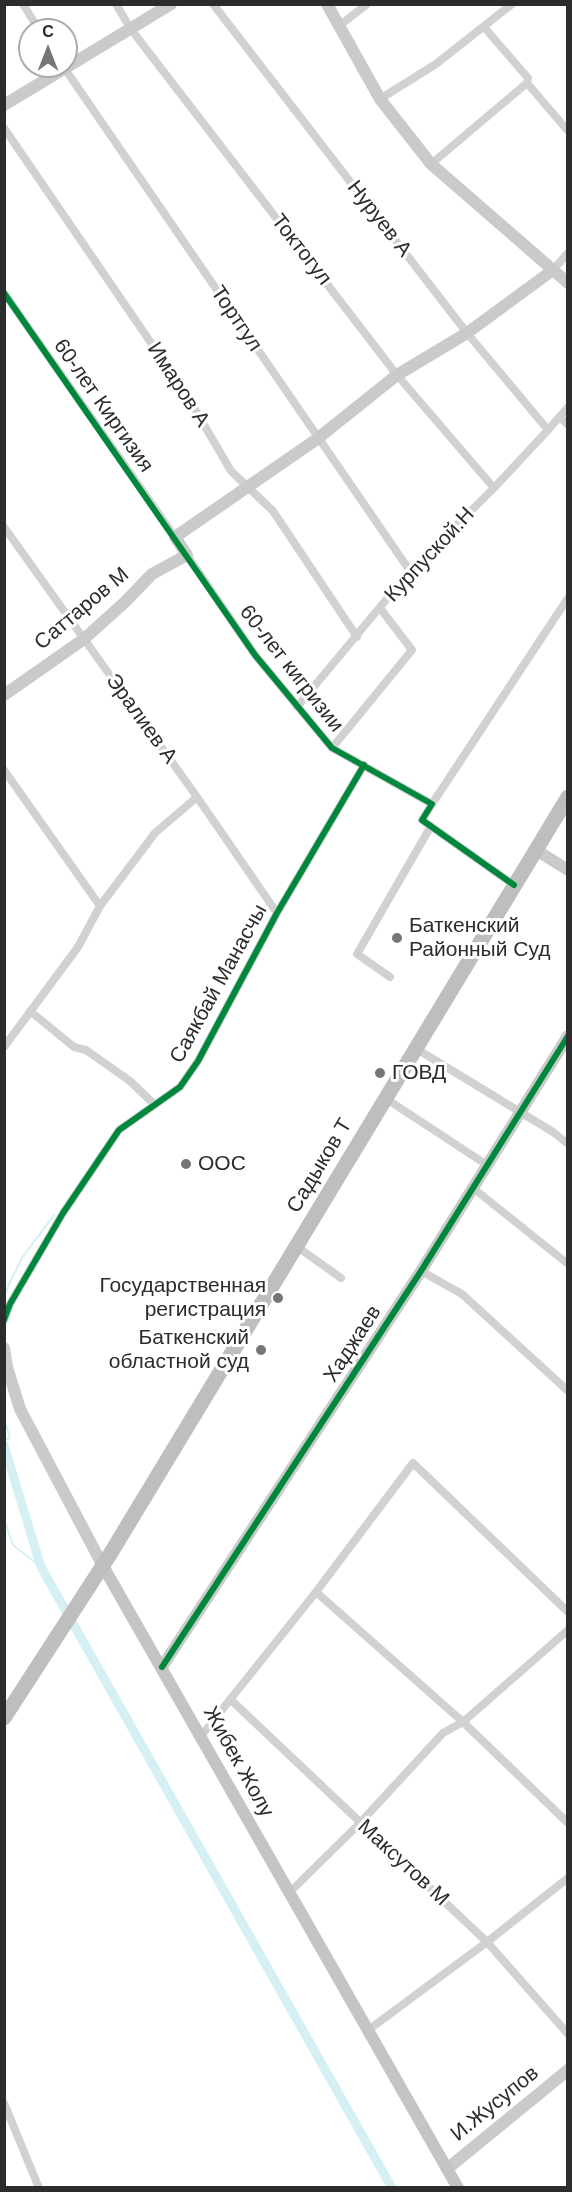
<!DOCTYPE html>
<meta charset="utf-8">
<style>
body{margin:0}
#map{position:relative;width:572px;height:2192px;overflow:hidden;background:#fff;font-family:Arial,sans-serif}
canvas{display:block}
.frame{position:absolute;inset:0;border:6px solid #2c2c2c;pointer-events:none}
.north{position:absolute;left:18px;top:18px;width:60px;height:60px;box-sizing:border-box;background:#fff;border:2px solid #ababab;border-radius:50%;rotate:0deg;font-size:16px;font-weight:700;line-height:24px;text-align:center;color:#2c2c2c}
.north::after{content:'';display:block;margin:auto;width:21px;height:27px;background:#767676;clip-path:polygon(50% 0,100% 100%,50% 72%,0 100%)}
</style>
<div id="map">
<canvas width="572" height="2192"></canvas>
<div class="frame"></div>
<div class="north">С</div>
</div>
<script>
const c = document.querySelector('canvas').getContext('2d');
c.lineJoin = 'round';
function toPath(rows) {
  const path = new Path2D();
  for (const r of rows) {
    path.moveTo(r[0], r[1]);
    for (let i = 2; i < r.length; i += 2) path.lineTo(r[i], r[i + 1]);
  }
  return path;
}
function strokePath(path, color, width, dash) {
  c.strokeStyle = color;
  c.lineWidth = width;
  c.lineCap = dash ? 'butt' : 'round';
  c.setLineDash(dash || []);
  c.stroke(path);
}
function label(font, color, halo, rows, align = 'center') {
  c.font = font + ' Arial,sans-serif';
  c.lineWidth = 6;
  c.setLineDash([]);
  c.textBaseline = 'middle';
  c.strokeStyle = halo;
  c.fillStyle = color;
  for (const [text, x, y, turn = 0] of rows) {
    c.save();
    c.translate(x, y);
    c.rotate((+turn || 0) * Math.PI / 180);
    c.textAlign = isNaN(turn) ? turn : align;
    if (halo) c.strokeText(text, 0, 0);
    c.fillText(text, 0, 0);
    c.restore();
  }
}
strokePath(toPath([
 [4,1298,9,1284,22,1258,54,1215],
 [4,1418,10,1438,4,1440],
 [4,1519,13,1545,41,1567]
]), '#d5f0f2', 2);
strokePath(toPath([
 [4,1445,41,1567,392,2188]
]), '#d5f0f2', 9);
strokePath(toPath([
 [23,4,39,30],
 [116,4,130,28,397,375,494,488],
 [213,4,467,333,548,430],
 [339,26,367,4],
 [63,66,410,571],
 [527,83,568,131],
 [380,99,436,64,512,4],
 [4,128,186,394,231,471,273,511,357,637],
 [431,164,527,83,528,78,484,27],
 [553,270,568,253],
 [4,293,175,537],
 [560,417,568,425],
 [4,527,197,797,277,913],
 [187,555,255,655,332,748,432,804,422,820,514,885],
 [297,707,410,571,494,488,548,430,568,407],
 [332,748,412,650,380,608],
 [4,770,100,906],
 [432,804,568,598],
 [390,977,357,954,431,826],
 [30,1011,74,1047,86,1050,130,1081,155,1105],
 [4,1047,78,947,100,906,155,833,197,797],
 [415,1048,553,1132,568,1144],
 [385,1098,487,1165],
 [473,1188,568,1264],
 [296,1246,341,1278],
 [421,1271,462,1294,568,1391],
 [4,1320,10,1304,63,1213,119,1130,180,1087,198,1061,277,913,364,765],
 [316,1592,463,1722,568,1823],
 [230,1699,487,1942,568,2034],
 [201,1736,316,1592,413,1463,568,1612],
 [289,1893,360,1823,443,1733,463,1722,568,1630],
 [367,2031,487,1942,568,1878],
 [4,2103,39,2188]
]), '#d1d1d1', 8);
strokePath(toPath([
 [327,4,380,99,431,164,568,283],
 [4,105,171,4],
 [4,695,84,639,125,602,152,574,187,555,175,537,317,439,397,375,467,333,553,270],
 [536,850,568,870],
 [4,1348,7,1367,20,1409,103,1566],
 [162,1667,421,1271,568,1036],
 [447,2169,568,2070]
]), '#cacaca', 12);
strokePath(toPath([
 [103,1566,458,2188]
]), '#c4c4c4', 12);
strokePath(toPath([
 [4,1718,109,1556,568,797]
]), '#bebebe', 15);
strokePath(toPath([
 [4,293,255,655,332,748,432,804,422,820,514,885],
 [4,1320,10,1304,63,1213,119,1130,180,1087,198,1061,277,913,364,765],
 [162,1667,421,1271,568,1036]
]), '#00873e', 6);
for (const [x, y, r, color] of [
 [397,938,6,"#767676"],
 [380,1073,6,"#767676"],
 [186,1164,6,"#767676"],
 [278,1298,6,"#767676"],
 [261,1350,6,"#767676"]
]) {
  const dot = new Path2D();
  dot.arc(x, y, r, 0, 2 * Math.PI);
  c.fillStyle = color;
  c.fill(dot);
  strokePath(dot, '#fff', 2);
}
label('21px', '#2c2c2c', '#fff', [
 ["Нуруев А",379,219,52],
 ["Токтогул",301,250,52],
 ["Тортгул",236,319,56],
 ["Имаров А",178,385,57],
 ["60-лет Киргизия",103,406,55],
 ["Курпуской.Н",430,555,-47],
 ["Саттаров М",82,609,-40],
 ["60-лет кигризии",291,669,52],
 ["Эралиев А",141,719,54],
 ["Саякбай Манасчы",219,984,-61],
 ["Садыков Т",320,1166,-59],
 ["Хаджаев",353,1344,-57],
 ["Жибек Жолу",238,1762,61],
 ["Максутов М",403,1863,43],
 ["И.Жусупов",495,2104,-39]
]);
label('21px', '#2c2c2c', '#fff', [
 ["Баткенский",409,926],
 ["Районный Суд",409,950],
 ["ГОВД",392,1073],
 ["ООС",198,1164],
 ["Государственная",266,1286,"right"],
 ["регистрация",266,1310,"right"],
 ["Баткенский",249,1338,"right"],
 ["областной суд",249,1362,"right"]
], 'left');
</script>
